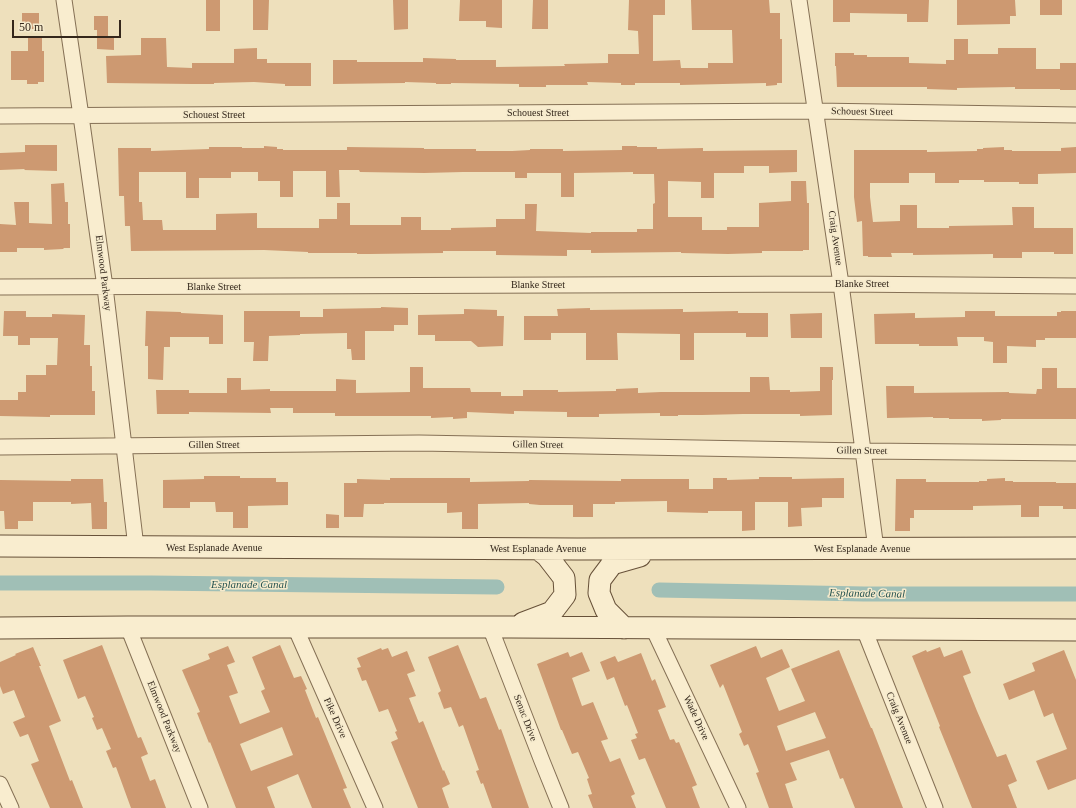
<!DOCTYPE html>
<style>
body{margin:0}
#map{position:relative;width:1076px;height:808px;overflow:hidden;background:#eee0bc;font-family:"Times New Roman",serif}
canvas{display:block}
.scale{position:absolute;left:12px;top:20px;width:109px;height:18px;box-sizing:border-box;border:2px solid #34271b;border-top:0;padding-left:5px;font-size:12px;line-height:14px;white-space:nowrap;color:#34271b;-webkit-text-stroke:3px #f5eacc;paint-order:stroke}
</style>
<div id="map">
<canvas width="1076" height="808"></canvas>
<div class="scale">50 m</div>
</div>
<script>
const c = document.querySelector('canvas').getContext('2d');
c.lineJoin = 'round';
function toPath(rows) {
  const path = new Path2D();
  for (const r of rows) {
    path.moveTo(r[0], r[1]);
    for (let i = 2; i < r.length; i += 2) path.lineTo(r[i], r[i + 1]);
  }
  return path;
}
function strokePath(path, color, width, dash) {
  c.strokeStyle = color;
  c.lineWidth = width;
  c.lineCap = dash ? 'butt' : 'round';
  c.setLineDash(dash || []);
  c.stroke(path);
}
function fill(path, color) {
  c.fillStyle = color;
  c.fill(path, 'evenodd');
}
function label(font, color, halo, rows, align = 'center') {
  c.font = font + ' "Times New Roman",serif';
  c.lineWidth = 3;
  c.setLineDash([]);
  c.textBaseline = 'middle';
  c.strokeStyle = halo;
  c.fillStyle = color;
  for (const [text, x, y, turn = 0] of rows) {
    c.save();
    c.translate(x, y);
    c.rotate((+turn || 0) * Math.PI / 180);
    c.textAlign = isNaN(turn) ? turn : align;
    if (halo) c.strokeText(text, 0, 0);
    c.fillText(text, 0, 0);
    c.restore();
  }
}
strokePath(toPath([
 [0,583,151,583,497,587],
 [659,590,864,594,1076,594]
]), '#a0bfb6', 15);
fill(toPath([
 [206,0,220,0,220,31,206,31],
 [253,0,269,0,268,30,253,30],
 [393,0,408,0,408,29,394,30],
 [460,0,502,0,502,28,486,27,486,21,459,21],
 [533,0,548,0,548,29,532,29],
 [629,0,665,0,665,15,653,15,653,61,680,60,681,68,708,68,708,63,733,63,732,30,692,30,691,0,769,0,770,13,780,13,780,39,782,39,782,83,777,83,777,85,766,86,766,83,680,85,680,83,635,83,635,85,621,85,621,83,587,82,588,85,546,85,546,87,519,87,519,84,451,83,451,84,436,84,436,83,405,82,405,83,333,84,333,60,357,60,357,62,423,62,423,58,456,59,456,60,496,60,496,67,565,66,564,64,608,63,608,54,639,54,638,31,628,30],
 [833,0,929,0,928,22,907,22,907,14,850,13,850,22,833,22],
 [957,0,1015,0,1016,16,1010,16,1010,24,957,25],
 [1040,0,1062,0,1062,15,1040,15],
 [22,13,39,13,39,29,22,29],
 [94,16,108,16,108,37,114,37,114,50,97,49,97,30,94,30],
 [28,37,42,37,42,51,44,51,44,82,38,82,38,84,27,84,27,80,11,80,11,51,28,51],
 [141,38,166,38,167,67,192,68,192,63,234,63,234,49,257,48,257,59,267,59,267,63,311,63,311,86,285,86,285,84,254,82,214,83,214,84,192,84,107,83,106,56,141,55],
 [954,39,968,39,968,54,998,54,998,48,1036,48,1036,69,1060,69,1060,63,1076,63,1076,90,1060,90,1060,89,1015,89,1015,87,957,88,957,90,927,89,927,87,837,87,836,66,835,66,835,53,854,53,854,55,867,55,867,57,909,57,909,63,946,64,946,60,954,60],
 [25,145,57,145,57,171,24,170,25,169,0,170,0,153,25,152],
 [264,146,277,147,277,149,283,149,283,150,347,150,347,147,424,148,424,149,476,149,476,151,512,151,530,150,530,149,563,149,563,151,622,150,622,146,637,146,637,147,657,147,657,149,703,148,703,151,797,150,797,172,769,173,769,166,744,166,744,173,714,173,714,198,701,198,701,182,668,181,668,217,702,217,702,230,727,230,727,227,759,227,759,203,791,201,791,181,806,181,807,203,809,203,809,250,803,250,803,251,762,251,762,253,728,254,681,253,681,252,591,253,591,250,567,250,567,256,496,255,496,251,443,251,443,253,370,254,357,254,357,253,308,253,308,252,264,250,131,251,130,226,125,226,124,196,119,196,118,148,151,148,151,151,209,149,209,147,242,147,242,148,264,148],
 [339,170,359,170,360,172,424,173,463,172,515,172,515,178,527,178,527,173,561,173,561,197,574,197,574,173,633,172,633,174,654,174,655,203,653,204,653,229,637,229,637,232,591,232,591,233,536,231,537,204,525,204,525,219,496,219,496,227,451,228,451,230,421,230,421,217,401,217,401,225,350,225,350,203,337,203,337,219,319,219,319,228,257,228,257,213,216,214,216,230,163,230,162,220,143,220,142,202,139,202,139,172,186,172,186,198,199,198,199,178,231,178,231,172,258,172,258,181,280,181,280,197,293,197,293,171,326,171,326,197,340,197],
 [1004,147,1004,150,1012,150,1012,151,1061,151,1061,148,1076,147,1076,173,1038,174,1038,184,1019,184,1019,182,984,182,984,180,959,180,959,183,935,183,935,173,909,173,909,183,870,183,870,197,873,222,900,221,900,205,917,205,917,228,949,228,949,226,1013,225,1012,207,1034,207,1034,228,1073,228,1073,254,1054,254,1054,252,1022,252,1022,258,993,258,993,254,913,255,913,253,891,253,892,257,868,257,868,256,863,256,862,221,857,222,854,197,854,150,927,150,927,152,977,151,977,149,983,149,983,148],
 [64,183,65,202,68,202,68,224,70,224,70,248,64,248,63,249,44,250,44,248,17,248,17,252,0,252,0,224,16,225,14,202,29,202,29,223,52,224,51,184],
 [381,307,408,308,408,325,394,325,394,331,365,331,365,360,352,360,351,349,347,349,347,333,300,334,300,335,269,336,268,361,253,361,254,342,244,342,244,311,300,311,300,317,323,317,323,309,381,308],
 [590,308,590,310,683,309,683,312,738,311,738,313,768,313,768,337,746,337,746,333,694,333,694,360,680,360,680,334,617,333,618,360,586,360,586,333,551,333,551,340,524,340,524,316,558,316,557,309],
 [464,309,497,310,497,316,504,316,503,346,478,347,471,341,435,341,435,335,418,335,418,315,464,314],
 [4,311,26,311,26,317,52,317,52,314,85,315,84,345,90,345,90,366,92,366,92,391,95,391,95,415,50,415,50,417,0,416,0,400,18,400,18,392,26,392,26,375,46,375,46,365,57,365,58,338,30,338,30,345,18,345,18,336,3,336],
 [146,311,181,312,181,313,223,315,223,344,209,344,209,337,170,337,170,347,164,347,163,380,148,379,148,346,145,346],
 [965,311,995,311,995,316,1057,316,1057,312,1061,312,1061,311,1076,311,1076,338,1045,338,1045,340,1036,340,1036,347,1007,346,1007,363,993,363,993,342,984,341,984,337,957,337,958,346,919,346,919,344,875,344,874,314,915,313,915,318,965,317],
 [822,313,822,338,791,338,790,314],
 [410,367,423,367,423,388,470,388,471,392,501,392,501,396,523,396,523,390,558,390,558,392,616,391,616,389,638,388,638,393,661,392,750,392,750,377,769,377,770,390,790,390,790,392,820,391,820,367,833,367,833,380,832,380,832,415,800,416,800,414,743,414,702,415,678,415,678,416,660,416,660,413,599,414,599,417,567,417,567,412,514,411,514,414,467,412,467,418,453,419,453,417,431,418,431,416,335,416,335,413,293,413,293,408,270,408,271,413,189,412,189,414,157,414,156,390,189,390,189,393,227,393,227,378,241,378,241,390,270,389,270,391,336,391,336,379,356,380,356,393,410,392],
 [1042,368,1057,368,1057,388,1076,388,1076,419,1001,419,1001,420,982,421,982,419,949,419,949,418,933,418,933,417,887,418,886,386,914,386,914,393,1009,392,1009,393,1036,394,1037,389,1042,389],
 [204,476,240,476,240,478,276,478,276,482,288,482,288,505,248,506,248,528,233,528,233,512,216,512,215,502,190,502,190,508,163,508,163,480,204,479],
 [759,477,792,477,792,479,844,478,844,498,822,498,822,507,801,508,802,526,788,527,788,502,755,502,755,530,742,531,742,511,708,511,708,513,667,512,667,501,615,502,615,504,593,504,593,517,573,517,573,505,540,505,529,504,529,503,478,504,478,529,462,529,462,512,447,513,447,503,384,503,384,504,364,504,363,517,344,517,344,483,357,483,357,479,390,480,390,478,470,478,470,482,529,481,529,480,621,481,621,479,689,479,689,489,713,489,713,478,727,478,727,480,759,479],
 [1005,478,1005,481,1013,481,1013,482,1056,482,1056,483,1076,483,1076,509,1063,509,1063,506,1039,506,1039,517,1021,517,1021,505,973,506,973,510,914,510,914,518,910,518,910,531,895,531,896,479,926,479,926,482,979,482,979,481,987,481,987,479],
 [71,479,103,479,104,502,107,502,107,529,92,529,91,503,71,504,71,502,33,502,33,521,18,521,18,529,5,529,4,511,0,511,0,480,71,481],
 [326,514,339,515,339,528,326,528],
 [102,645,138,738,141,737,148,754,141,757,150,781,155,779,166,808,131,808,116,767,113,768,106,751,111,749,102,728,97,730,92,718,94,717,85,696,78,699,63,660],
 [280,645,294,678,301,676,307,689,305,690,316,718,318,717,347,788,343,789,351,808,312,808,298,774,267,787,275,808,236,808,210,742,209,743,197,713,200,712,182,670,210,659,208,654,228,646,235,662,227,665,238,693,229,696,240,724,270,712,261,691,265,689,252,657],
 [282,727,293,755,251,771,240,744],
 [458,645,480,699,486,697,499,730,501,729,529,808,492,808,483,783,481,784,476,771,479,770,463,725,459,727,451,707,444,709,438,693,441,691,428,657],
 [756,646,761,658,782,649,790,667,766,678,779,711,805,701,791,669,839,650,871,728,872,728,903,808,855,808,843,778,840,779,829,750,790,763,797,780,785,784,793,808,769,808,756,773,759,772,748,744,744,746,739,734,742,732,723,684,720,688,710,665],
 [815,712,826,738,786,751,777,726],
 [33,647,41,666,39,666,61,721,49,726,70,781,72,780,83,808,50,808,31,764,39,761,28,734,20,737,13,722,25,717,14,690,3,694,0,686,0,662,16,655,15,654],
 [940,647,944,657,962,650,971,673,963,676,977,711,997,757,1006,754,1017,781,1008,785,1017,808,972,808,939,727,940,726,912,656,926,650,927,652],
 [381,648,382,650,388,648,392,657,407,651,415,671,407,674,416,696,409,698,419,723,423,721,443,771,444,770,450,784,442,788,449,808,418,808,391,742,398,739,395,732,397,731,388,709,379,712,366,680,362,681,357,668,361,667,357,658],
 [1064,650,1076,680,1076,779,1048,790,1036,761,1067,749,1055,719,1053,713,1044,717,1034,690,1009,700,1003,684,1035,671,1032,663],
 [568,652,570,657,582,652,590,671,572,678,582,706,593,702,608,739,601,741,610,762,620,758,635,794,631,796,636,808,593,808,588,795,592,794,587,779,589,778,578,752,572,754,562,730,561,730,537,664],
 [641,653,652,681,655,679,666,707,658,710,670,740,674,739,676,743,679,742,697,785,692,787,700,808,666,808,645,758,639,760,631,740,637,738,635,734,638,733,627,705,625,706,614,677,607,680,600,662,615,656,618,662]
]), '#cd9971');
const minor = toPath([
 [64,0,81,116,105,287,136,547],
 [799,0,841,284,876,549],
 [0,116,816,111,1076,115],
 [0,287,841,284,1076,286],
 [0,447,419,443,863,451,1076,453],
 [128,627,200,808],
 [295,627,375,808],
 [490,627,542,761,561,808],
 [653,628,738,808],
 [864,629,935,808],
 [0,784,11,808]
]);
const secondary = toPath([
 [0,546,577,549,1076,548],
 [523,623,552,612,565,595,564,578,547,556,538,549],
 [0,628,128,627,511,627,1076,630],
 [624,628,606,610,599,593,600,580,612,564,640,556]
]);
strokePath(minor, '#857055', 17);
strokePath(secondary, '#675139', 23);
strokePath(minor, '#f9edcf', 15);
strokePath(secondary, '#f9edcf', 21);
label('10px', '#34271b', '#f5eacc', [
 ["Schouest Street",862,112,1],
 ["Schouest Street",538,113],
 ["Schouest Street",214,115],
 ["Craig Avenue",835,238,82],
 ["Elmwood Parkway",103,273,83],
 ["Blanke Street",862,284],
 ["Blanke Street",538,285],
 ["Blanke Street",214,287],
 ["Gillen Street",214,445],
 ["Gillen Street",538,445,1],
 ["Gillen Street",862,451,1],
 ["West Esplanade Avenue",214,548],
 ["West Esplanade Avenue",538,549],
 ["West Esplanade Avenue",862,549],
 ["Elmwood Parkway",164,717,68],
 ["Pike Drive",335,718,66],
 ["Senac Drive",525,718,69],
 ["Wade Drive",696,718,65],
 ["Craig Avenue",899,718,68]
]);
label('italic 11px', '#295552', '#f5eacc', [
 ["Esplanade Canal",249,585],
 ["Esplanade Canal",867,594,1]
]);
</script>
